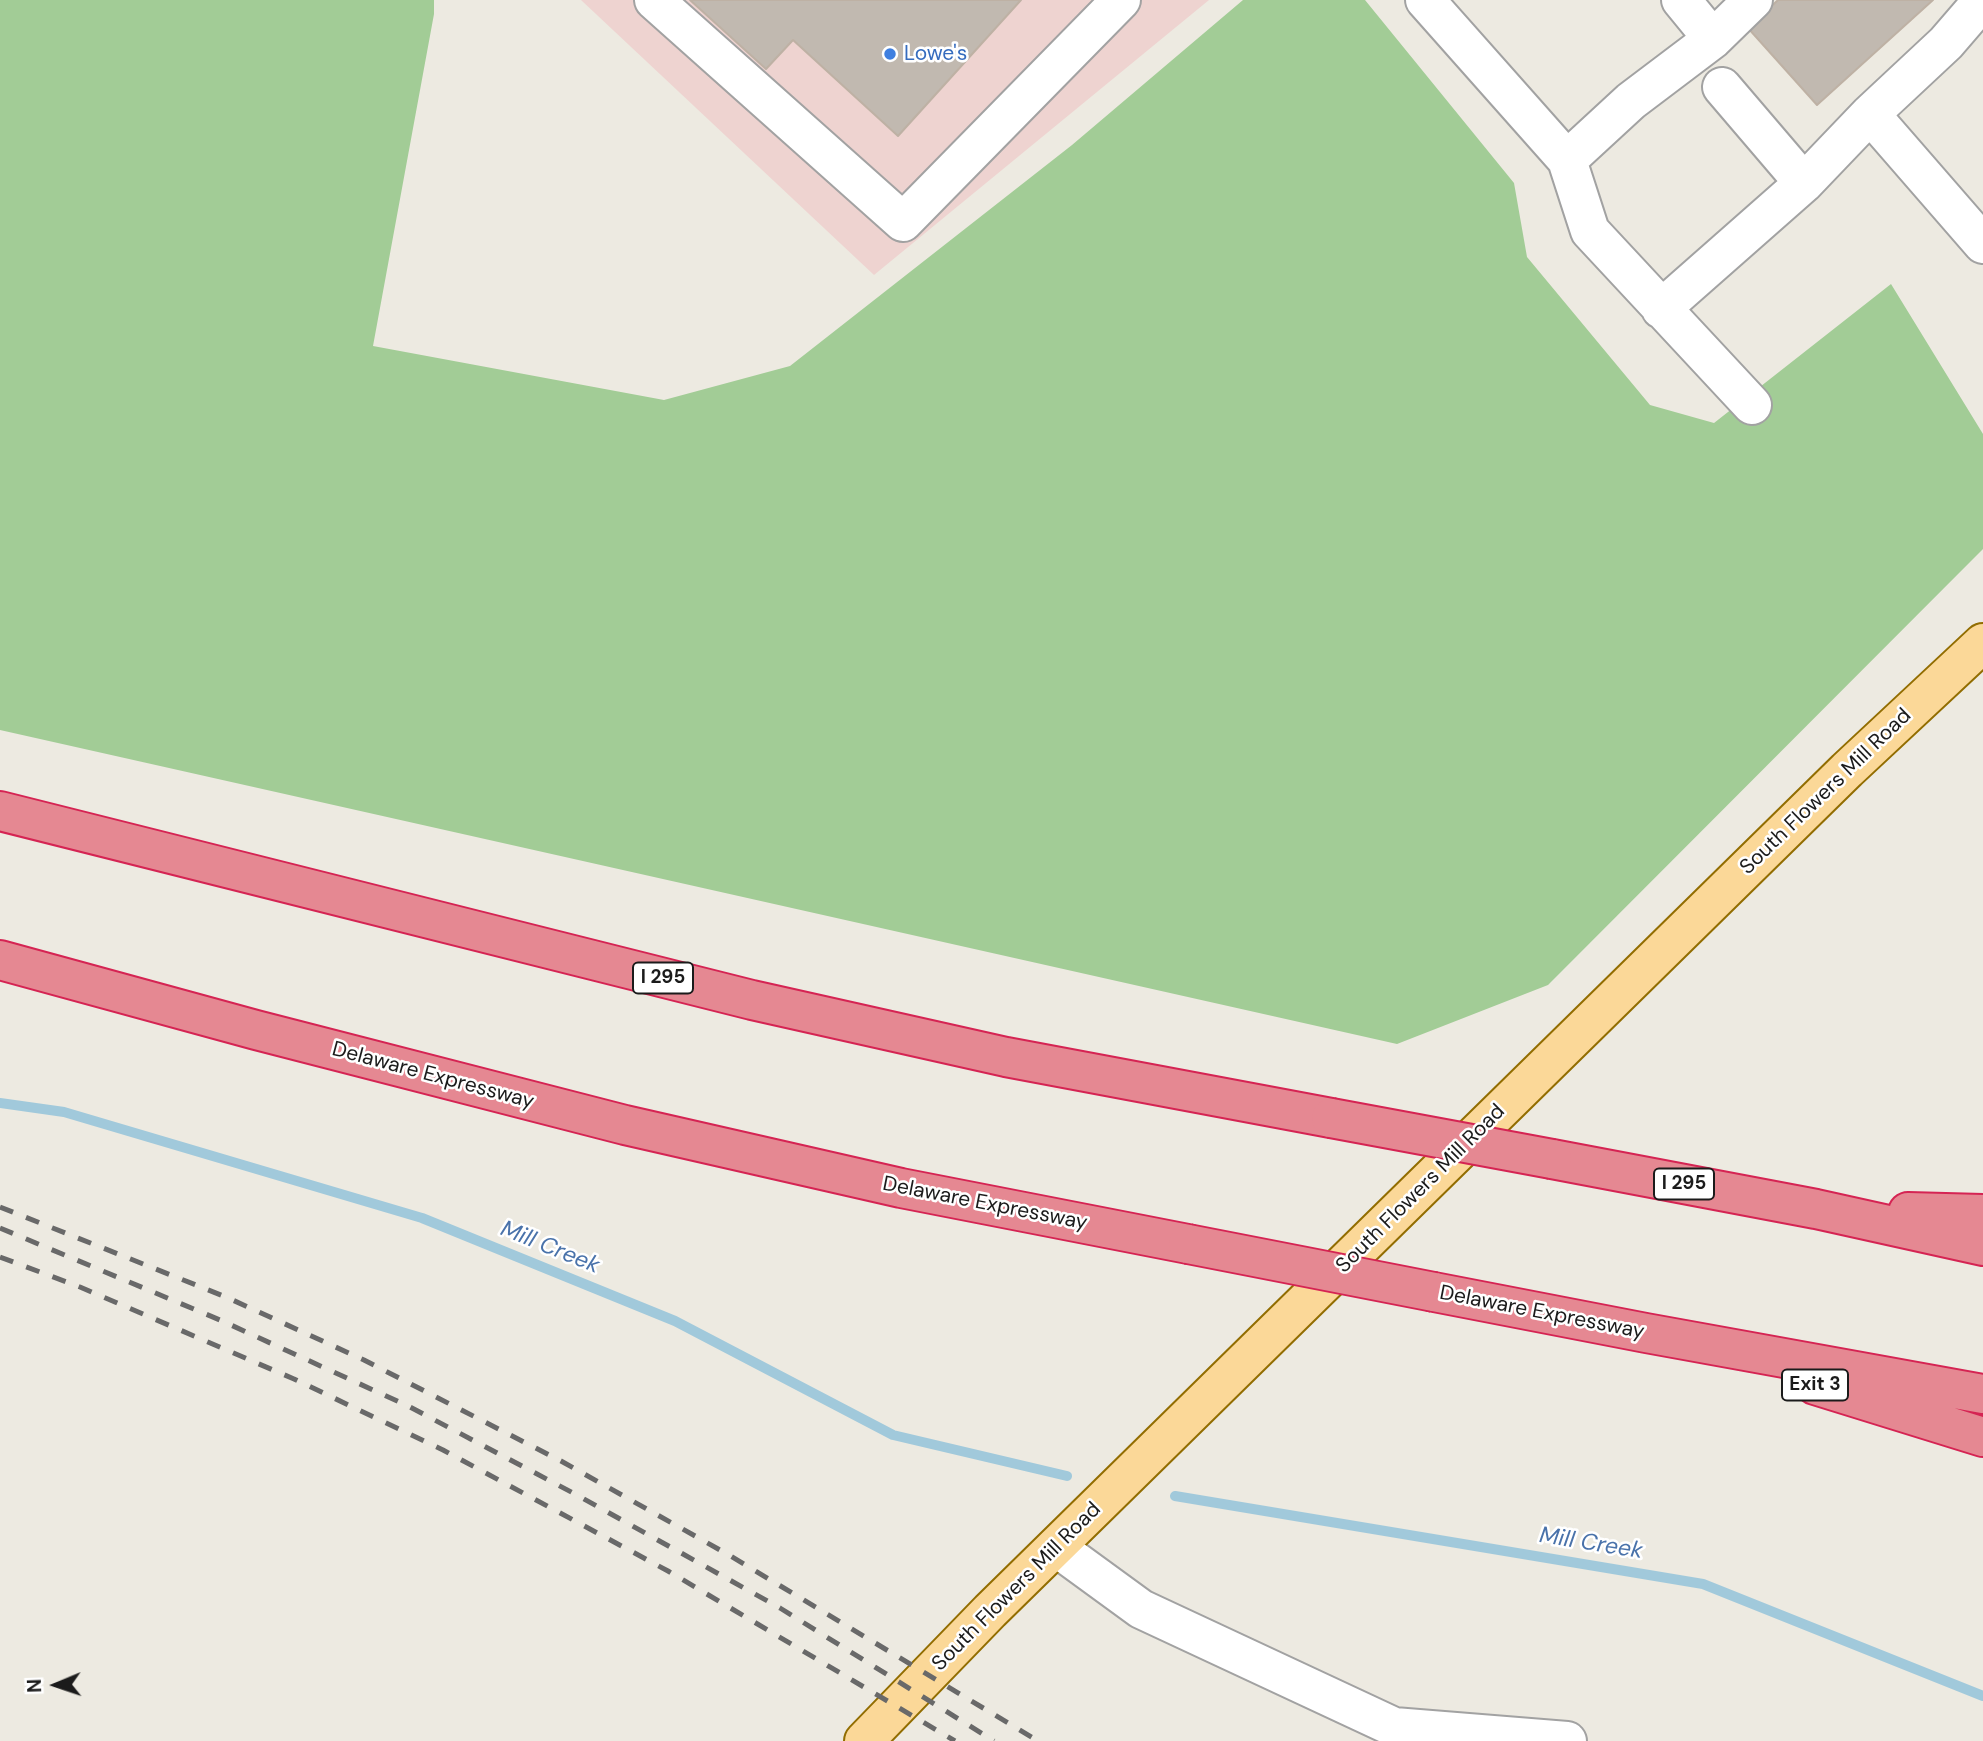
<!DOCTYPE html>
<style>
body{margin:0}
#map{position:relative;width:1983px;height:1741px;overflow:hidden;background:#edeae1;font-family:"DM Sans",sans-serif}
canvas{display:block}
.north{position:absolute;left:21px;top:1650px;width:70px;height:70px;-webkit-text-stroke:5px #fff;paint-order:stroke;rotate:268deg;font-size:19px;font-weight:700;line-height:28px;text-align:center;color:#1b1b1b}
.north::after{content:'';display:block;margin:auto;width:24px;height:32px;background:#1b1b1b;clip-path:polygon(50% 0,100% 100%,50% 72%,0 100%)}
</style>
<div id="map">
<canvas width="1983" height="1741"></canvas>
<div class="north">N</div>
</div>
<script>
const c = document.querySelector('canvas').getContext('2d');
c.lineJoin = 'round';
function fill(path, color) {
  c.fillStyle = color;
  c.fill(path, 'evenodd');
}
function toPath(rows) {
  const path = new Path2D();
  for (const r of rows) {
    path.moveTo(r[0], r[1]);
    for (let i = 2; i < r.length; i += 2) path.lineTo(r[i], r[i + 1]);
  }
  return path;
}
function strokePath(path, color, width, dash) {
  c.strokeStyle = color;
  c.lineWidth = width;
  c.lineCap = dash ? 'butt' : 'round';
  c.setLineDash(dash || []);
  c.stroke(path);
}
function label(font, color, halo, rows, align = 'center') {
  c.font = font + ' "DM Sans",sans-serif';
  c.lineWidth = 5;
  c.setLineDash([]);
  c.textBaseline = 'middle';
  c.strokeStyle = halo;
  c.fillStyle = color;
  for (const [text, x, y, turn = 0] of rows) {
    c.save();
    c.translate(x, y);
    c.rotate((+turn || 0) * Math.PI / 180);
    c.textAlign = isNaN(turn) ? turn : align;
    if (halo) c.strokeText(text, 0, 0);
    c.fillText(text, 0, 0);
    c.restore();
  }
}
fill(toPath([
 [581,0,1209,0,874,275]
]), '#eed3d0');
fill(toPath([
 [0,0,434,0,434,14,373,346,664,400,790,366,1072,145,1243,0,1365,0,1514,183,1527,257,1650,405,1714,423,1891,284,1983,434,1983,549,1548,985,1397,1044,0,730]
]), '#a2cc96');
strokePath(toPath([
 [0,1103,64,1112,422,1218,675,1321,893,1435,1067,1476],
 [1175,1496,1703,1584,1983,1696]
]), '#a1c9db', 10);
const building = toPath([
 [690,0,1021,0,898,136,793,40,766,69,690,0],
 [1778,0,1933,0,1817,105,1748,28,1778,0]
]);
fill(building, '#c1b9b0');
strokePath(building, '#beb1a4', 2);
const minor = toPath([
 [654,0,903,222,1121,0],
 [1425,0,1567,160,1631,101,1713,39,1753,0],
 [1681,0,1713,39],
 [1722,87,1804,183,1870,114,1946,43,1983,0],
 [1870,114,1983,244],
 [1567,160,1590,231,1752,405],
 [1661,309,1804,183],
 [1056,1547,1141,1609,1394,1727,1567,1741]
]);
const major = toPath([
 [864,1741,990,1611,1847,770,1983,643]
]);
const highway = toPath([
 [0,811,752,1000,1006,1057,1331,1118],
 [0,960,256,1030,625,1125,901,1188,1188,1244],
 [1552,1159,1816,1209,1983,1246],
 [1908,1212,1983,1214],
 [1434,1292,1646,1333,1983,1394],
 [1815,1385,1983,1437]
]);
strokePath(minor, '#a2a2a2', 42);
strokePath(major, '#926d01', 42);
strokePath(highway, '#d52453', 42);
strokePath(minor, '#fff', 38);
strokePath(major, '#fbd898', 38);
strokePath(highway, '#e58892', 38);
strokePath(toPath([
 [0,1207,226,1297,364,1360,561,1461,729,1555,1038,1741],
 [0,1228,220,1320,408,1406,575,1494,780,1608,994,1741],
 [0,1257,80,1287,294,1379,443,1450,668,1571,955,1741]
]), '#696969', 5, [14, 14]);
const highwayBridge = toPath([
 [1331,1118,1552,1159],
 [1188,1244,1434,1292]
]);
strokePath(highwayBridge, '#d52453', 42, []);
strokePath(highwayBridge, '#e58892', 38);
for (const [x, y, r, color] of [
 [890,54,7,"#3f7fe0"]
]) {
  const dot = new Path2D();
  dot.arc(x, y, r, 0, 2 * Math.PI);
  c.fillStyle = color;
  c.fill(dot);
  strokePath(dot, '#fff', 2.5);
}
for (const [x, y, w] of [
 [663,978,60],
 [1684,1184,60],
 [1815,1385,66]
]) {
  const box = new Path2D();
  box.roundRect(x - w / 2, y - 15.5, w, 31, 5);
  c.fillStyle = '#fff';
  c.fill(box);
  strokePath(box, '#1b1b1b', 2);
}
label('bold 19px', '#1b1b1b', null, [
 ["I 295",663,978],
 ["I 295",1684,1184],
 ["Exit 3",1815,1385]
]);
label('21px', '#366cbe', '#fff', [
 ["Lowe's",904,54]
], 'left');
label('21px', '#1b1b1b', '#fff', [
 ["South Flowers Mill Road",1826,792,-44],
 ["Delaware Expressway",433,1076,15],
 ["South Flowers Mill Road",1421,1189,-45],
 ["Delaware Expressway",985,1204,11],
 ["Delaware Expressway",1542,1313,11],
 ["South Flowers Mill Road",1017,1587,-45]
]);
label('italic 23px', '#4972aa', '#fff', [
 ["Mill Creek",550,1248,22],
 ["Mill Creek",1591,1544,9]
]);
</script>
